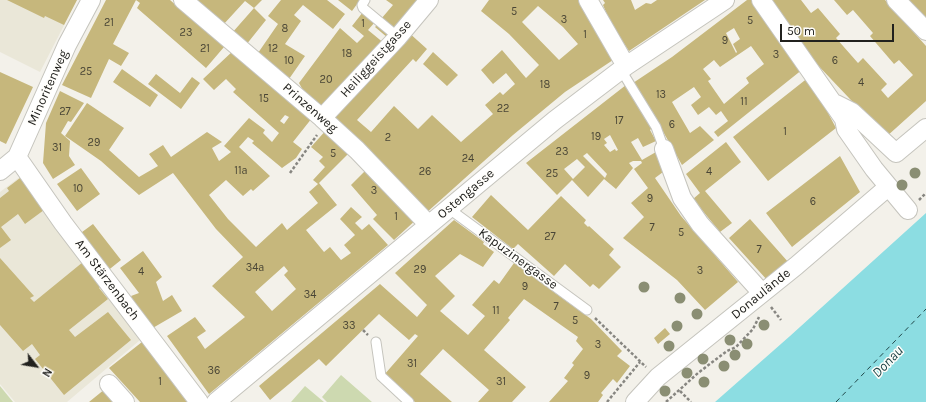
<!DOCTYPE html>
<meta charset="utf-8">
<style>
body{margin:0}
#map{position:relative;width:926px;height:402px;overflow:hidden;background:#f3f1ea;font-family:Karla,sans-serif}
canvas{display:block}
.north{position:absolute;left:16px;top:346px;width:40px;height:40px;-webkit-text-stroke:3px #fffefb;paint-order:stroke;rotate:121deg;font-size:11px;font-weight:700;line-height:16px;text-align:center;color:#21211e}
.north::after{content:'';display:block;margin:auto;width:14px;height:18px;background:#21211e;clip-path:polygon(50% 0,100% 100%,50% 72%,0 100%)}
.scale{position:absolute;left:780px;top:24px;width:114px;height:18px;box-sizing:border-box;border:2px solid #21211e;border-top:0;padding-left:5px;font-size:12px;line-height:14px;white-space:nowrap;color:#21211e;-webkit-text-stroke:3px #fffefb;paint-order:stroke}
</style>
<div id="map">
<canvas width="926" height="402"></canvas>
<div class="north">N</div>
<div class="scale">50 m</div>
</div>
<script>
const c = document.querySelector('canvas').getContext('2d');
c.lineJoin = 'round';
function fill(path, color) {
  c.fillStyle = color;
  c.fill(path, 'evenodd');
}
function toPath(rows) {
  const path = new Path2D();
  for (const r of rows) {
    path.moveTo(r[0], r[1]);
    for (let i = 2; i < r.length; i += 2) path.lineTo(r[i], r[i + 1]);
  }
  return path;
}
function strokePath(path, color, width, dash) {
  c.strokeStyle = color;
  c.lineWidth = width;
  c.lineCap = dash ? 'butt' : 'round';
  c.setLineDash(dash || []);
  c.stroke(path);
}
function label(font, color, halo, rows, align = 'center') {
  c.font = font + ' Karla,sans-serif';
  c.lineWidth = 3;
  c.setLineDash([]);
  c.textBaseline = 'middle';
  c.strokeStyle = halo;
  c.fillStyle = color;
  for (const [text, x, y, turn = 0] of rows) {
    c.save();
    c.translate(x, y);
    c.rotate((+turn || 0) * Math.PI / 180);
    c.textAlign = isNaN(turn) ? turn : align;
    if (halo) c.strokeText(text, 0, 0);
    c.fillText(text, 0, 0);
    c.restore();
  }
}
fill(toPath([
 [0,0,77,0,40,72,0,52],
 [21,176,146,335,67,402,15,402,0,384,0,192]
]), '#eae7d8');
fill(toPath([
 [341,375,372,402,327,402,322,397],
 [0,386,13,402,0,402],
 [305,386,324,402,291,402]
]), '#cdd9b0');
fill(toPath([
 [926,213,926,402,715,402,790,336]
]), '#8cdde2');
strokePath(toPath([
 [836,402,926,309]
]), '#204749', 1, [5, 4]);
fill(toPath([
 [7,0,77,0,64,25,45,16,44,18],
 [106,0,170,0,224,47,206,68,137,8,140,3,136,0,113,44,129,53,121,66,109,59,91,98,62,85],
 [194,0,262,0,254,8,245,1,223,25],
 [281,0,327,0,345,14,333,29,303,5,294,15,301,21,285,44,305,56,289,79,258,53,278,24,268,16],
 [338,0,360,0,352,11],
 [386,0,425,0,398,33,381,19,393,5],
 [489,0,578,0,613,60,565,92,513,135,425,214,330,117,407,31,427,49,416,62,413,59,357,120,371,132,394,106,418,129,432,115,461,142,493,114,485,105,500,92,503,95,515,84,506,73,493,84,481,70,502,50,526,78,539,65,509,34,481,11],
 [538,6,563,27,578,44,559,60,522,22],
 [603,0,631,0,635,10,646,3,651,4,657,0,705,0,629,51,611,24,603,5,605,3],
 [747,0,756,0,803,69,718,137,714,132,728,121,721,111,716,115,709,107,698,115,691,105,701,97,694,87,672,102,690,133,700,126,714,140,682,165,653,114,633,83,672,57],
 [734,28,740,39,733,44,737,52,736,53,726,33],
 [751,46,764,64,746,78,749,83,724,104,708,81,711,79,703,69,714,60,720,67],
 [772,0,801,0,811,13,818,8,840,34,836,38,858,63,863,58,887,84,881,90,888,98,913,75,899,60,894,64,870,36,873,33,853,10,847,15,834,0,885,0,926,46,926,101,886,137,812,59],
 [905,0,926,0,926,19],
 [254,8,266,20,246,45,232,33],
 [363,12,375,22,368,30,385,44,320,110,305,94,299,83,340,28,357,43,364,36,352,26],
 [378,24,391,35,388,38,375,27],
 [234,50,312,118,293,142,302,149,296,158,282,168,252,143,254,141,248,137,239,147,270,176,253,191,251,189,243,196,226,180,209,195,228,219,256,247,282,223,287,230,318,203,309,192,318,184,313,180,325,167,319,161,323,157,311,147,328,128,351,151,319,183,337,205,306,230,324,252,330,247,341,260,351,253,344,245,355,235,340,219,351,207,362,217,355,223,362,230,369,224,388,245,209,394,167,336,195,317,206,331,197,337,205,349,245,317,212,286,243,257,216,229,173,173,139,195,101,161,65,136,87,103,124,128,109,150,139,177,158,166,149,154,163,145,171,157,207,132,222,142,212,148,219,161,231,152,224,146,249,118,265,130,263,133,272,142,279,133,233,92,236,89,226,79,214,90,203,79],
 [285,115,289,117,284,124,280,121],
 [284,266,288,271,284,275,296,289,272,311,255,292],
 [433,52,458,75,447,86,423,64],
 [122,69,158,95,150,107,113,82],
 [0,72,33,87,6,144,0,141],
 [156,74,180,93,192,77,200,83,181,109,148,84],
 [809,77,836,128,768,181,733,137],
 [626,85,652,128,650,130,656,141,643,147,638,138,631,142,642,160,656,152,663,172,655,178,681,216,738,282,705,310,677,280,623,238,644,217,631,203,648,188,634,169,642,163,641,161,633,161,629,163,633,168,616,189,604,179,588,197,572,180,557,195,526,163],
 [610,135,618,150,616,151,615,149,610,152,604,145,607,143,604,139],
 [587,153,607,174,605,178,583,156],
 [577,159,585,167,573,179,564,169],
 [60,91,84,103,71,122,68,121,61,133,70,141,69,156,75,165,53,179,43,163,46,123],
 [726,142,741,162,705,191,732,223,720,232,693,199,700,193,686,174],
 [840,156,860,192,792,247,766,213],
 [369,167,418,218,394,240,373,219,377,215,351,185],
 [81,168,100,194,77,211,57,184],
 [20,178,44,210,25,224,18,214,1,227,11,240,0,248,0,198,9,191,7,188],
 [491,195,528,230,561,196,586,220,584,223,588,227,589,226,614,249,609,255,621,267,599,289,593,284,590,287,565,264,554,276,518,244,513,249,472,217],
 [750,219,789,263,768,281,729,238],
 [454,220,484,242,483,244,494,252,483,267,460,254,435,276,455,296,440,311,468,335,485,316,472,305,494,280,499,284,514,263,591,319,622,351,617,356,630,366,617,383,613,379,601,393,603,395,598,402,549,402,568,381,564,378,574,365,572,363,583,349,576,341,578,337,524,299,508,318,510,320,484,350,526,387,512,402,478,402,489,390,443,349,420,374,452,402,415,402,384,375,418,336,415,334,409,340,379,314,326,366,319,359,270,400,259,386,380,284,417,317,427,305,395,273],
 [93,224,121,260,106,272,78,235],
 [143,251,162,277,156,282,163,301,172,295,182,311,151,329,131,296,139,293,120,268],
 [0,258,34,296,30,298,34,302,83,262,101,286,99,288,108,299,69,330,75,337,108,312,131,340,64,395,35,359,40,355,32,344,23,351,0,325],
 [665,328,670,334,658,344,654,338],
 [142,342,187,402,140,402,109,368],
 [105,389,116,402,89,402]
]), '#c6b77c');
const lane = toPath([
 [365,0,362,5,363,8,398,37],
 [621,70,656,127,664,149],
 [448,208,587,310],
 [376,342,381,376,409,402]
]);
const street = toPath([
 [183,0,322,118,357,150,429,225],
 [588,0,626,66],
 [761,0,844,119,846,129,874,169,908,210],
 [896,0,926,31],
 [836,104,852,112,896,153,926,128],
 [322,118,398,37,429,0],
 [664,149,682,198,700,224,762,293],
 [17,157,63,223,199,402],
 [0,171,17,157,67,45,91,0],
 [109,384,125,402],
 [216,402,555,120,626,66,725,0],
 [635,402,658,377,796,266,888,187]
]);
strokePath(lane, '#c5c4bd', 11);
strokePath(street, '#c5c4bd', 20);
strokePath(toPath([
 [290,173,317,135],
 [919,200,926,193],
 [771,307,781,320],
 [595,318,646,367],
 [363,330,368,335],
 [680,391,691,402],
 [607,402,640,362],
 [666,402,698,373,727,351,736,347,753,329,759,317]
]), '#878681', 2.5, [3, 2]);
strokePath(lane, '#fff', 9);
strokePath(street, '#fff', 18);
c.fillStyle = '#8a8e73';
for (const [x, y] of [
 [915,173],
 [902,185],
 [644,287],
 [680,298],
 [697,314],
 [764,325],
 [677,326],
 [730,340],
 [747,344],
 [669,346],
 [735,355],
 [703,359],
 [724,366],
 [687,373],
 [704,382],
 [665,391]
]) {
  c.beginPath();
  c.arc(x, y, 5.5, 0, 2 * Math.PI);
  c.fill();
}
label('11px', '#4a4636', null, [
 ["5",514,12],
 ["3",564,20],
 ["5",750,21],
 ["21",109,23],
 ["1",363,24],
 ["8",285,29],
 ["23",186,33],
 ["1",585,35],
 ["9",725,41],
 ["21",205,49],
 ["12",273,49],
 ["18",347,54],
 ["3",776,55],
 ["10",289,61],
 ["6",835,61],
 ["25",86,72],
 ["20",326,80],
 ["4",861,83],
 ["18",545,85],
 ["13",661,95],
 ["15",264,99],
 ["11",744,102],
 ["22",503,109],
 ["27",65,112],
 ["17",619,121],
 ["6",672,125],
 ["1",785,132],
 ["19",596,137],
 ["2",388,138],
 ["29",94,143],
 ["31",57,148],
 ["23",562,152],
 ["5",333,154],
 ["24",468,159],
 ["11a",241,171],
 ["26",425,172],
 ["4",709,172],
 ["25",552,174],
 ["10",78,189],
 ["3",374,191],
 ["9",650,199],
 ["6",813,202],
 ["1",396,217],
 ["7",652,228],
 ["5",681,233],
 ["27",550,237],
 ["7",759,250],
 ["34a",255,268],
 ["29",420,270],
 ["3",700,271],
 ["4",141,272],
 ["9",525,287],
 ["34",310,295],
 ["7",556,307],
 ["11",496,311],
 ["5",575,321],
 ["33",349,326],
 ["3",598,345],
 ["31",412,364],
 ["36",214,371],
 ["9",587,376],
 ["1",160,382],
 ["31",501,382]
]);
label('13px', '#21211e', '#fffefb', [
 ["Heiliggeistgasse",376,59,-48],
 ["Minoritenweg",48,88,-66],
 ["Prinzenweg",310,108,41],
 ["Ostengasse",466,194,-40],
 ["Kapuzinergasse",518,259,36],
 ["Am Stärzenbach",107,280,53],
 ["Donaulände",761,294,-39]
]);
label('italic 14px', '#204749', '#fffefb', [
 ["Donau",888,362,-46]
]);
</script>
